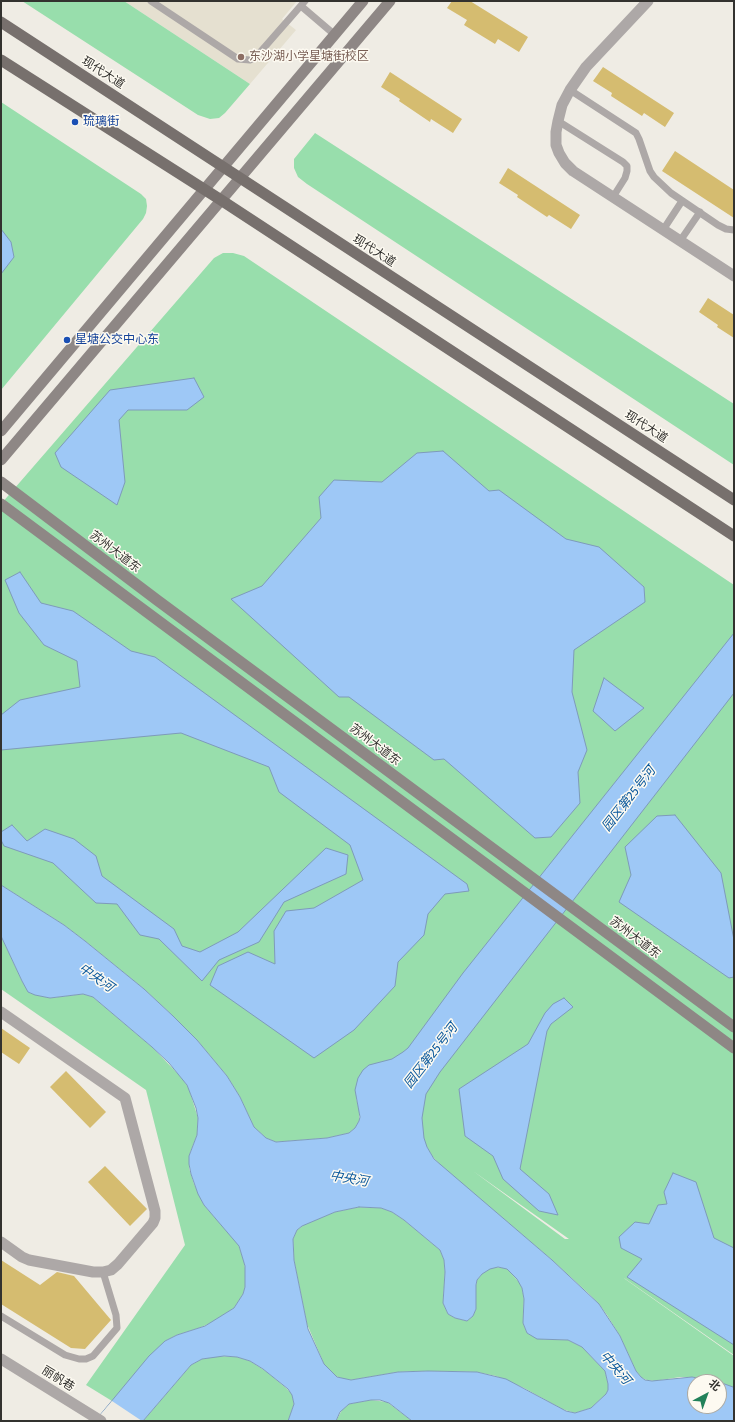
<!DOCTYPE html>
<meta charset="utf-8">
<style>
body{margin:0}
#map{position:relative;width:735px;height:1422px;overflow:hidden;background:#efece4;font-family:"Fira Sans","Noto Sans SC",sans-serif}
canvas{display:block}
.frame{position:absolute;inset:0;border:2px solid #33322f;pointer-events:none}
.north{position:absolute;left:687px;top:1374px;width:40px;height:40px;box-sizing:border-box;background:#fdfaf1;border:1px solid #acaaa3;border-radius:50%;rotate:41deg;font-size:11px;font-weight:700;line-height:16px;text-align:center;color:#33322f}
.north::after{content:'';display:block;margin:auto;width:14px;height:18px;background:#22825a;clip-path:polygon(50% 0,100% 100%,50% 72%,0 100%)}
</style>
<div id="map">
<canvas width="735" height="1422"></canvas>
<div class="frame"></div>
<div class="north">北</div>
</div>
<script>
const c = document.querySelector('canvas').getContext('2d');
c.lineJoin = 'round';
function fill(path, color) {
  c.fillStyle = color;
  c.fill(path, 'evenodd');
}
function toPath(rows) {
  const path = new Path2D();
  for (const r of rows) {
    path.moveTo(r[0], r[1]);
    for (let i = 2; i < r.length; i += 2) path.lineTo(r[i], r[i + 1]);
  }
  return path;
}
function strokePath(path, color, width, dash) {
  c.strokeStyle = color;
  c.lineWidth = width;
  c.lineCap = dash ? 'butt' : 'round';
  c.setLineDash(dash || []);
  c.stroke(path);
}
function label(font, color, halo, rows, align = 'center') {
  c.font = font + ' "Fira Sans","Noto Sans SC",sans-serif';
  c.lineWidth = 3;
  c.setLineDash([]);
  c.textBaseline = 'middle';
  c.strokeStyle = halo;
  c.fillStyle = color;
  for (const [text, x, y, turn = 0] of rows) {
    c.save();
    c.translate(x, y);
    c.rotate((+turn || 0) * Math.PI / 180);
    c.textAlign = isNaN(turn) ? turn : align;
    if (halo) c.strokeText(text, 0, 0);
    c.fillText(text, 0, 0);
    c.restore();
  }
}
fill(toPath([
 [124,1,297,1,282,19,296,30,250,84]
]), '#e5e0d0');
fill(toPath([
 [22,1,124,1,250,84,225,113,219,118,210,119,198,115],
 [1,102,141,194,146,199,147,206,146,213,143,219,1,390],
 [315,133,734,404,734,465,307,184,298,177,294,168,294,159],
 [223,253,233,253,244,256,734,585,734,1355,624,1278,625,1279,734,1356,734,1388,716,1381,692,1377,680,1377,655,1381,647,1380,642,1378,636,1371,620,1336,607,1315,599,1304,588,1293,552,1260,440,1165,432,1156,427,1147,356,1097,359,1110,359,1121,355,1128,349,1133,327,1138,276,1142,266,1138,254,1127,240,1097,227,1076,197,1040,173,1016,144,989,85,941,64,925,1,885,1,504,214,258],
 [473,1171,569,1239,565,1239],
 [1,936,22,981,30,993,50,998,83,994,93,997,152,1047,183,1079,189,1089,198,1118,197,1135,190,1153,189,1160,189,1168,194,1184,204,1205,238,1244,244,1261,246,1275,245,1287,243,1294,234,1308,213,1322,199,1328,177,1335,165,1341,112,1401,86,1385,185,1245,146,1090,1,989],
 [359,1207,381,1208,392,1212,404,1220,440,1250,444,1260,445,1272,443,1303,448,1314,455,1318,467,1321,473,1316,476,1309,476,1285,477,1280,482,1274,487,1269,495,1267,504,1268,507,1269,519,1282,522,1288,524,1299,523,1323,527,1333,543,1339,568,1340,582,1347,605,1371,608,1384,608,1390,606,1394,591,1408,575,1413,562,1409,524,1388,496,1376,477,1372,428,1371,398,1372,351,1380,343,1379,336,1376,324,1364,307,1324,294,1260,293,1239,297,1230,305,1224,335,1212],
 [219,1356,237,1357,250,1361,267,1372,286,1388,292,1394,294,1404,288,1421,143,1421,191,1365,202,1359],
 [371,1400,387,1402,412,1421,336,1421,342,1410,349,1404]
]), '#98deac');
const water = toPath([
 [1,229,11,242,14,257,1,274,1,229],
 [194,378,204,397,187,410,128,410,119,420,125,482,117,505,61,467,55,453,110,390,194,378],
 [443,451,489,491,499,490,566,539,599,547,644,587,645,602,574,650,572,692,587,750,578,772,580,803,551,837,535,838,444,759,434,760,349,697,339,697,231,599,262,586,321,518,319,497,334,480,382,482,417,453,443,451],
 [20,572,41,603,73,611,131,651,155,657,467,884,469,891,445,894,428,914,424,935,398,962,395,986,354,1030,314,1058,210,985,218,966,248,952,275,964,274,931,286,911,314,908,363,880,350,845,279,792,269,767,181,733,1,750,1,715,20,700,80,687,77,661,44,645,19,613,5,580,20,572],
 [734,633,734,693,440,1072,426,1094,422,1118,424,1138,427,1147,434,1159,552,1260,599,1304,620,1336,636,1371,641,1377,645,1380,652,1381,692,1377,719,1382,695,1382,695,1406,719,1406,719,1382,733,1387,734,1388,734,1421,412,1421,389,1403,380,1400,371,1400,349,1404,340,1412,336,1421,288,1421,294,1404,292,1395,288,1389,263,1369,250,1361,237,1357,224,1356,202,1359,191,1365,143,1421,95,1421,149,1356,165,1341,177,1335,205,1326,234,1308,243,1294,245,1287,245,1266,239,1246,204,1205,198,1194,191,1174,189,1164,189,1156,197,1135,198,1118,196,1108,187,1085,169,1063,152,1047,93,997,83,994,50,998,35,995,28,992,22,981,1,936,1,885,64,925,85,941,144,989,173,1016,197,1040,227,1076,240,1097,254,1127,266,1138,276,1142,327,1138,349,1133,355,1128,359,1121,360,1117,355,1090,358,1078,363,1070,369,1065,392,1059,403,1052,408,1048,463,973,734,633],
 [359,1207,381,1208,392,1212,404,1220,440,1250,444,1260,445,1272,443,1303,448,1314,455,1318,467,1321,473,1316,476,1309,476,1285,477,1280,482,1274,490,1269,498,1267,507,1269,517,1279,522,1288,524,1299,523,1323,527,1333,537,1339,568,1340,582,1347,605,1371,608,1384,608,1390,606,1394,591,1408,575,1413,566,1411,506,1379,477,1372,428,1371,398,1372,351,1380,337,1377,324,1364,308,1329,294,1260,293,1239,297,1230,302,1226,335,1212,359,1207],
 [604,678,644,708,615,731,593,711,604,678],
 [675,815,721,873,734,940,734,977,729,978,619,902,631,875,625,847,657,816,675,815],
 [12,825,27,841,45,829,74,839,96,856,102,876,174,929,182,946,200,952,238,932,326,848,348,855,346,874,284,902,259,942,219,960,202,981,159,939,140,935,117,904,96,903,53,863,4,846,1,840,1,832,12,825],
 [564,998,573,1007,551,1024,547,1031,520,1169,549,1194,558,1215,539,1211,503,1179,493,1156,465,1136,459,1089,528,1044,545,1013,553,1004,564,998],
 [673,1173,696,1182,714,1238,734,1248,734,1345,627,1277,642,1259,621,1248,619,1237,635,1222,649,1224,658,1205,667,1204,664,1192,673,1173]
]);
fill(water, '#9ec8f6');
strokePath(water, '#7e9bba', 1);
fill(toPath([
 [112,1401,142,1421,95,1421]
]), '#efece4');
fill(toPath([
 [452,1,470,1,528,37,519,52,498,39,495,44,464,25,467,20,447,8],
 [603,67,674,113,665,127,644,113,642,116,611,96,612,93,593,81],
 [390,72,462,119,453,133,431,119,430,122,399,101,400,99,381,87],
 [675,151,734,190,734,218,662,171],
 [508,168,580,215,571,229,549,215,547,217,517,197,518,195,499,183],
 [708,298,734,315,734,338,717,327,718,325,699,312],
 [1,1028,30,1048,19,1064,1,1052],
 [66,1071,106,1112,90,1128,50,1087],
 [105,1166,147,1209,130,1226,88,1182],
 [1,1260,40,1285,57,1272,74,1276,111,1320,85,1349,71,1348,1,1304]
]), '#d5bc70');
strokePath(toPath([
 [151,1,238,59,250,60,255,58,305,1],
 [301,6,335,35],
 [570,90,636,133,639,139,650,171,654,177,671,193,718,225,726,229,734,230],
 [558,121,623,162,627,166,627,171,625,178,613,197],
 [663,230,682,201],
 [680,241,700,212],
 [1,1316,65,1355,79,1359,86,1359,93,1356,117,1328,116,1315,103,1272]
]), '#ada8a7', 7);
strokePath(toPath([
 [648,1,586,67,570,90,562,105,558,121,556,132,556,145,559,153,565,163,573,171,734,276],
 [1,1012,125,1098,155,1211,155,1218,153,1223,118,1264,111,1270,103,1272,93,1272,29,1260,22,1257,1,1242]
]), '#ada8a7', 11);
strokePath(toPath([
 [1,1359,101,1421]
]), '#ada8a7', 11);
strokePath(toPath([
 [1,431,363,1],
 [1,460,390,1],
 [1,482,157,600,734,1027],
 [1,504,734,1048]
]), '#8e8785', 11);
strokePath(toPath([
 [1,22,734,500],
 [1,60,221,200,734,536]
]), '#77706d', 11);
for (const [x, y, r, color] of [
 [241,57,4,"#8d6e63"],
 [75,122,4,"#1a4fb4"],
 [67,340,4,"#1a4fb4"]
]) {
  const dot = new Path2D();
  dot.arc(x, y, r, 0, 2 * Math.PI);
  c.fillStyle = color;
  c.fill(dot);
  strokePath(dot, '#fdfaf1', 1.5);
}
label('12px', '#785e54', '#fdfaf1', [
 ["东沙湖小学星塘街校区",249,57]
], 'left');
label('12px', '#33322f', '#fdfaf1', [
 ["现代大道",103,73,33],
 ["现代大道",374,251,33],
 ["现代大道",646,427,33],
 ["苏州大道东",115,552,37],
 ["苏州大道东",375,745,37],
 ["苏州大道东",635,938,37],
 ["丽帆巷",58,1379,32]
]);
label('12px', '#164399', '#fdfaf1', [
 ["琉璃街",83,122],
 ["星塘公交中心东",75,340]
], 'left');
label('italic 13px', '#0b599d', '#fdfaf1', [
 ["园区第25号河",629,799,-52],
 ["中央河",96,978,35],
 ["园区第25号河",431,1056,-52],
 ["中央河",349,1179,10],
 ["中央河",615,1368,49]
]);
</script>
